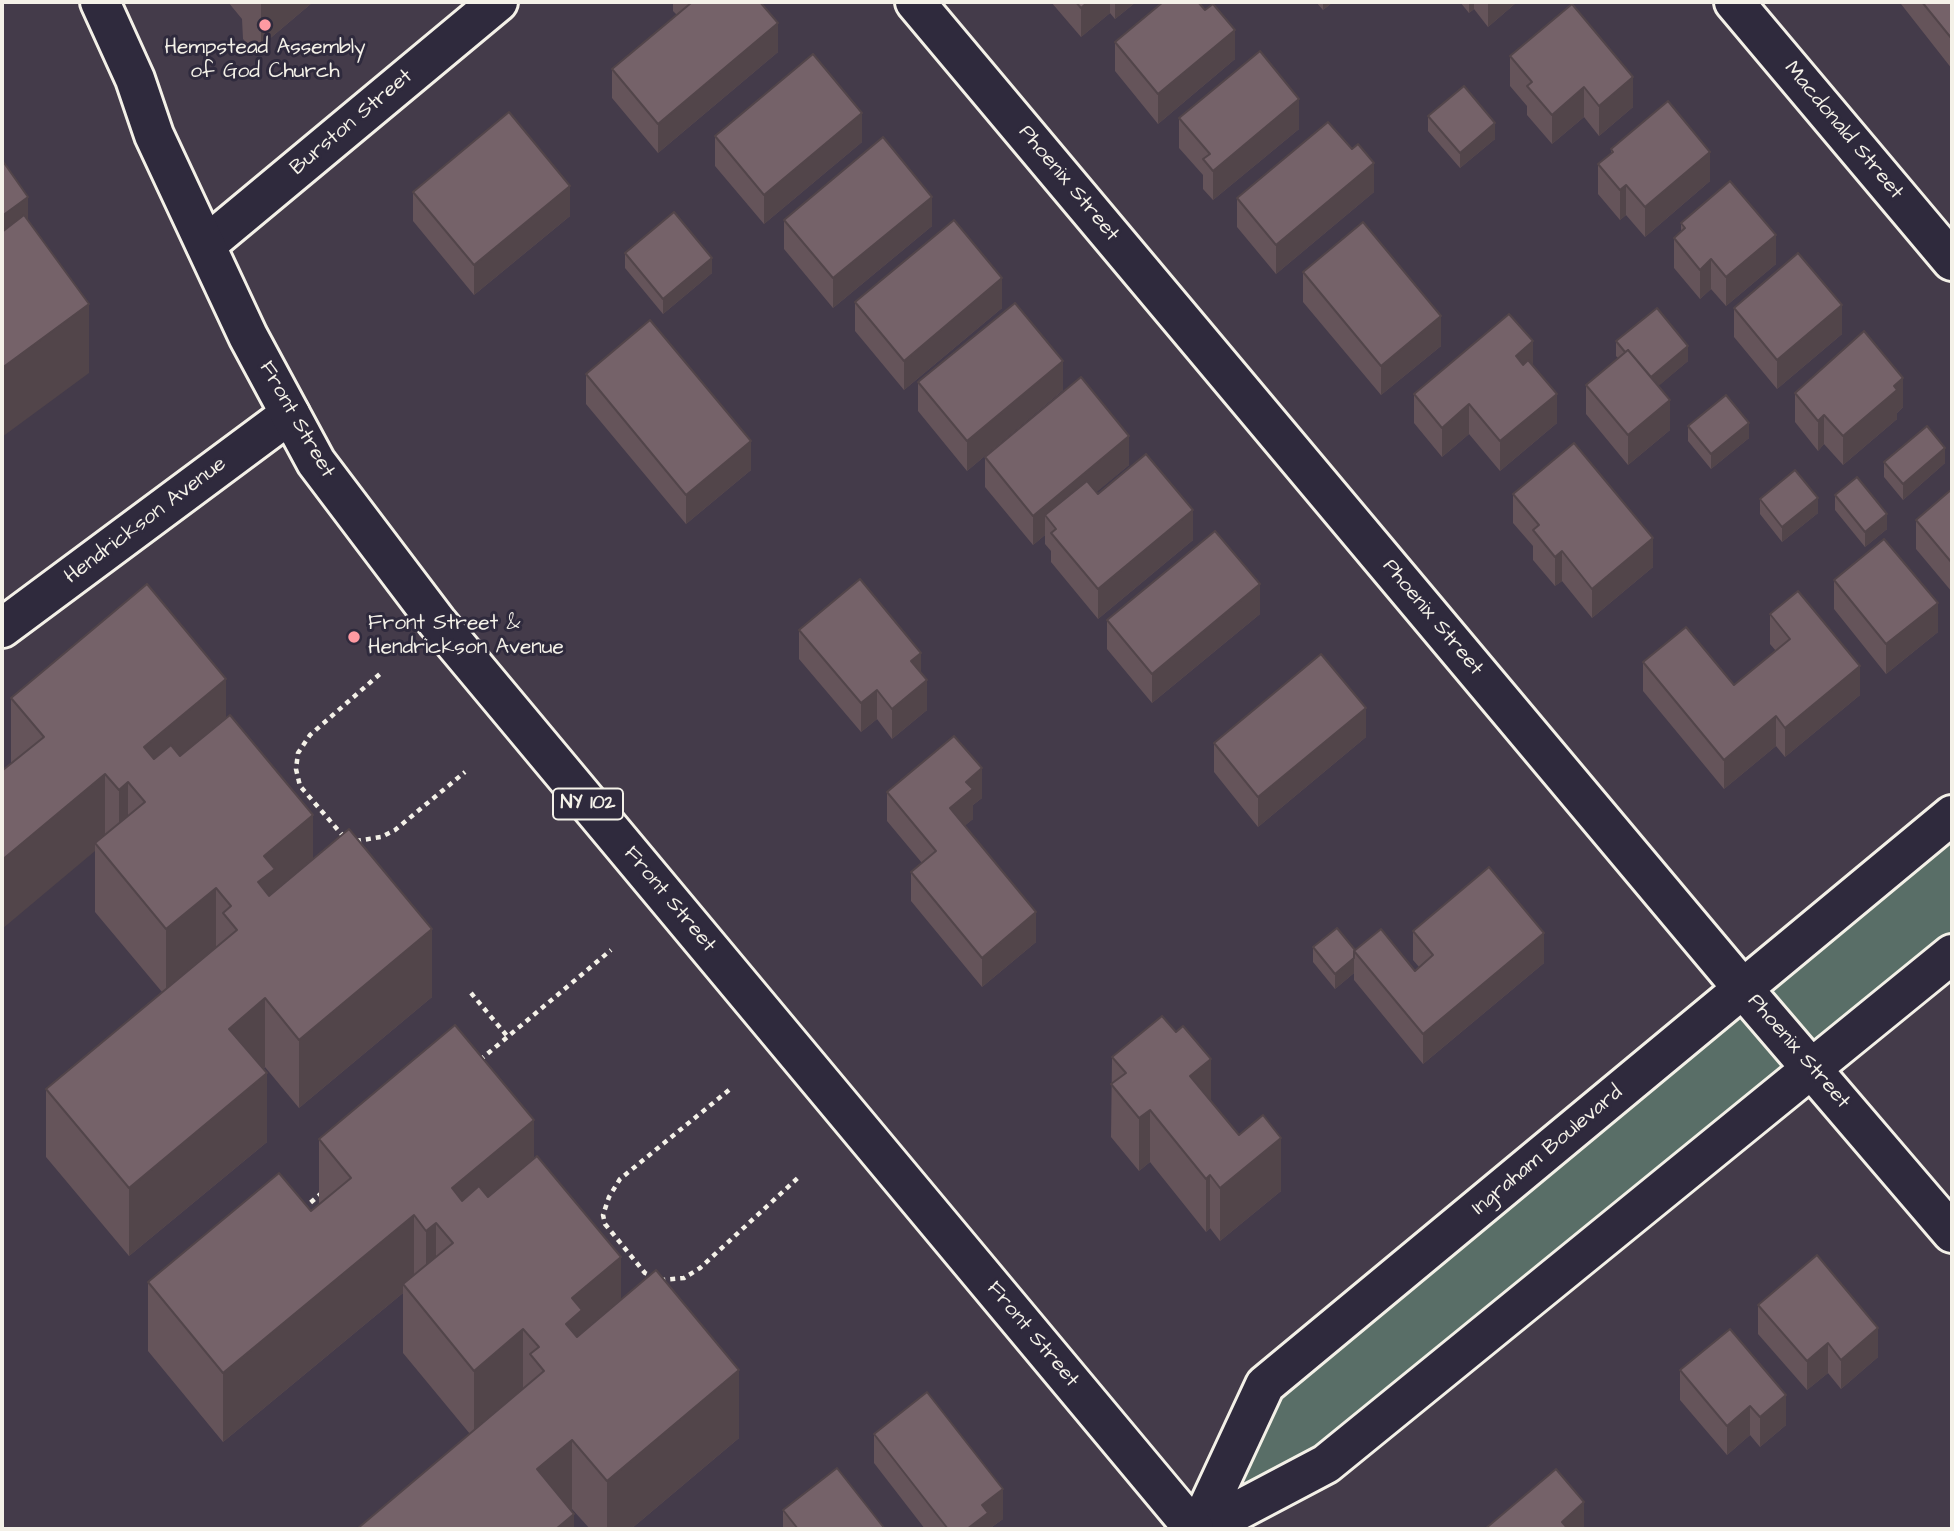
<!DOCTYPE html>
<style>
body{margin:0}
#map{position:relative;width:1954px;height:1531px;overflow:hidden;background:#443b4a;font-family:"Architects Daughter",sans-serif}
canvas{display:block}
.frame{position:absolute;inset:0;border:4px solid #f4f1e8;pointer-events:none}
</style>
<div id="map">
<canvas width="1954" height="1531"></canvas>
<div class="frame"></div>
</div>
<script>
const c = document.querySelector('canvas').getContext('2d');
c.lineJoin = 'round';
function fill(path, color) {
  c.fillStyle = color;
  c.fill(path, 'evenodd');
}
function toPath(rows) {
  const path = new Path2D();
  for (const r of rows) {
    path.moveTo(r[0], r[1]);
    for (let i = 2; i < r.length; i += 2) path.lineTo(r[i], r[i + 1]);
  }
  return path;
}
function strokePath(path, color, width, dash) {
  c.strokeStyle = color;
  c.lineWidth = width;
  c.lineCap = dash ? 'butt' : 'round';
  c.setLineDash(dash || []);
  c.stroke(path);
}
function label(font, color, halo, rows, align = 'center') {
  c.font = font + ' "Architects Daughter",sans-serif';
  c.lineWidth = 6;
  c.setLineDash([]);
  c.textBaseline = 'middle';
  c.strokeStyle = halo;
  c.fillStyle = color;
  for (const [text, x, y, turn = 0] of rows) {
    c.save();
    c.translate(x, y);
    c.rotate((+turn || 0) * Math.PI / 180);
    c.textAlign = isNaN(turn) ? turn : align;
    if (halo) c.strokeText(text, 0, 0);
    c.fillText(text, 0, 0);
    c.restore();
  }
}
fill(toPath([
 [1952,815,1952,954,1326,1463,1203,1529,1265,1385]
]), '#596e67');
const street = toPath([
 [915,2,1744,990,1952,1233],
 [1734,2,1952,261],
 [206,245,498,2],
 [2,628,290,414],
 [1198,1529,1265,1385,1952,815],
 [1203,1529,1326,1464,1952,954]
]);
const primary = toPath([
 [100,2,135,79,154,135,248,336,316,462,437,622,1194,1529]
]);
strokePath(street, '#f4f1e8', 44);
strokePath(primary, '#f4f1e8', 44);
strokePath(toPath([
 [344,837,300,786,296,769,298,753,310,735,381,673],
 [356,841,381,837,395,830,465,772],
 [471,993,508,1037],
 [480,1060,611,950],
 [729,1090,620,1179,609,1197,603,1215,605,1224,645,1273,661,1280,684,1278,700,1268,801,1175],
 [303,1209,323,1192]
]), '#f4f1e8', 4.5, [5, 5]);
strokePath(street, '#2f2a3d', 38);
strokePath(primary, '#2f2a3d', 38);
fill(toPath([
 [228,2,313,2,261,46,252,48,243,39,242,19],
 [673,2,760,2,778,52,658,153,612,98,612,69,677,15,673,11],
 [1051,2,1136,2,1115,19,1110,13,1081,37],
 [1316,2,1333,2,1323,10],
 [1460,2,1517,2,1488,27,1474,9,1469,13],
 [1901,2,1952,2,1952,69,1901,4],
 [1205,10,1235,59,1158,124,1115,71,1115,42],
 [1510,56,1633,107,1599,136,1584,117,1552,144,1527,115,1527,106,1510,86],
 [1428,116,1495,139,1460,168,1428,131],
 [1179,118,1299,129,1213,200,1203,189,1203,175,1179,148],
 [715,136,862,142,764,224,715,166],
 [1611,149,1710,181,1645,237,1626,215,1620,220,1598,194,1598,164,1611,153],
 [413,192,570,216,474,295,413,221],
 [1374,192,1276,274,1237,227,1237,198],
 [784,220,932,226,833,308,784,249],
 [1681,223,1776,264,1726,306,1711,289,1700,299,1674,268,1674,238,1681,232],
 [625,253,712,273,663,314,625,268],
 [1303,272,1441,346,1381,395,1303,302],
 [855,302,1002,308,904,390,855,331],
 [1734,308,1842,334,1777,389,1734,337],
 [1616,341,1688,361,1658,386,1670,430,1628,465,1586,414,1586,385,1618,358,1616,356],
 [1533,366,1557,423,1500,471,1469,434,1442,457,1414,423,1414,394],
 [586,374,751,470,686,524,586,404],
 [918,382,1063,390,967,471,918,411],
 [1795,393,1903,407,1897,413,1897,419,1843,465,1824,444,1818,451,1795,422],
 [1688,426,1749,438,1711,469,1688,441],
 [985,457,1129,465,1096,492,1098,494,1193,540,1098,619,1051,562,1051,551,1045,544,1045,535,1033,545,985,487],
 [1884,462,1945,463,1903,500,1884,477],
 [1952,489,1952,592,1916,549,1916,520],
 [1513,494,1653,567,1592,618,1562,581,1555,586,1533,560,1533,546,1513,523],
 [1835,495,1887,529,1865,547,1835,510],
 [1760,499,1818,513,1782,542,1760,514],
 [1834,580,1938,632,1886,674,1834,609],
 [1260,614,1152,703,1107,649,1107,620],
 [1770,614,1860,695,1785,757,1776,746,1724,789,1643,691,1643,662,1734,685,1776,651,1770,644],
 [799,630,921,673,927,710,892,739,877,719,861,732,799,659],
 [11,698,226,718,313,860,432,997,299,1108,265,1067,263,1069,267,1142,129,1256,46,1157,46,1089,162,992,95,912,95,851,3,770,11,764],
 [1366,737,1258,827,1214,772,1214,743],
 [887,792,982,798,973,805,973,819,964,826,1036,942,982,987,911,901,911,872,922,863,887,821],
 [1413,931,1544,963,1423,1064,1354,980,1354,973,1335,989,1313,962,1313,947,1355,950,1415,971,1419,967,1413,960],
 [1112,1057,1211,1102,1281,1191,1220,1241,1210,1228,1206,1232,1150,1162,1139,1171,1111,1137],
 [319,1139,534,1159,621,1300,739,1438,631,1529,590,1529,572,1509,571,1510,574,1529,470,1434,403,1353,403,1293,223,1442,148,1351,148,1282,311,1211,319,1205],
 [1758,1305,1878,1357,1841,1389,1828,1373,1807,1390,1758,1334],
 [1680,1370,1786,1425,1760,1447,1750,1435,1727,1455,1680,1400],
 [874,1434,1003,1519,989,1529,925,1529,874,1463],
 [783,1510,885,1529,783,1529]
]), '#65545a');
fill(toPath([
 [261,2,313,2,261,46],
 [1088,2,1110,2,1110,13,1081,37,1081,8],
 [1115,2,1136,2,1115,19],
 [1323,2,1333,2,1323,10],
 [1469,2,1474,2,1474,9,1469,13],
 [1488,2,1517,2,1488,27],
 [778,23,778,52,658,153,658,124],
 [1235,30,1235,59,1158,124,1158,94],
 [1633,77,1633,107,1599,136,1599,106],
 [1584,87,1584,117,1552,144,1552,115],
 [1299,99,1299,129,1213,200,1213,171],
 [862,113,862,142,764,224,764,195],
 [1495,123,1495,139,1460,168,1460,153],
 [1710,152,1710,181,1645,237,1645,207],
 [1374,163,1374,192,1276,274,1276,245],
 [1626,185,1626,215,1620,220,1620,190],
 [570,186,570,216,474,295,474,265],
 [28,197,28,265,2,285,2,216],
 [932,197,932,226,833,308,833,278],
 [1776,235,1776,264,1726,306,1726,277],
 [712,258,712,273,663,314,663,299],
 [1711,259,1711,289,1700,299,1700,270],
 [1002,278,1002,308,904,390,904,361],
 [89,304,89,373,2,437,2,368],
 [1842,305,1842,334,1777,389,1777,360],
 [1441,316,1441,346,1381,395,1381,366],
 [1533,341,1533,371,1516,385,1516,356],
 [1688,346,1688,361,1648,395,1648,380],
 [1063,361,1063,390,967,471,967,441],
 [1903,378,1903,407,1897,413,1897,419,1843,465,1843,436],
 [1557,394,1557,423,1500,471,1500,441],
 [1670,400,1670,430,1628,465,1628,435],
 [1469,404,1469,434,1442,457,1442,428],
 [1824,415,1824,444,1818,451,1818,421],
 [1749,423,1749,438,1711,469,1711,454],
 [1129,436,1129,465,1055,527,1045,515,1045,535,1033,545,1033,516],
 [751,441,751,470,686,524,686,495],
 [1945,448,1945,463,1903,500,1903,484],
 [1818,498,1818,513,1782,542,1782,527],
 [1193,510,1193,540,1098,619,1098,589],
 [1887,514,1887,529,1865,547,1865,532],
 [1653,538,1653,567,1592,618,1592,589],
 [1562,551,1562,581,1555,586,1555,557],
 [1260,584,1260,614,1152,703,1152,674],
 [1938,603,1938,632,1886,674,1886,644],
 [921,653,921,682,911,661],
 [1860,666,1860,695,1785,757,1785,728],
 [226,679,226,747,145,815,144,747],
 [927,680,927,710,892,739,892,709],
 [877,690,877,719,861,732,861,703],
 [1366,708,1366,737,1258,827,1258,797],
 [1776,716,1776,746,1724,789,1724,760],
 [982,768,982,798,973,805,973,819,950,838,950,808,966,782],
 [105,774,105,843,95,843,95,851,2,929,2,860],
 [128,782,128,851,119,859,119,790],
 [313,815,313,884,275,915,258,882,264,856],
 [216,888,216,957,166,998,166,929],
 [1036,912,1036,942,982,987,982,958],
 [432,929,432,997,299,1108,299,1040],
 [1544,933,1544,963,1423,1064,1423,1034],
 [1354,958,1354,973,1335,989,1335,974],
 [265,998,265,1067,229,1097,229,1029],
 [1211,1059,1211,1112,1190,1076],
 [267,1073,267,1142,129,1256,129,1188],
 [1150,1110,1150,1162,1139,1171,1139,1118],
 [534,1120,534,1188,453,1256,452,1188],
 [1281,1138,1281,1191,1220,1241,1220,1188],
 [1210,1175,1210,1228,1206,1232,1206,1179],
 [414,1215,414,1284,403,1284,403,1293,223,1442,223,1373],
 [436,1223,436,1292,426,1300,426,1231],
 [621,1257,621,1325,582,1357,566,1324,572,1298],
 [1878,1328,1878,1357,1841,1389,1841,1360],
 [523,1329,523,1398,474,1439,474,1371],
 [1828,1343,1828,1373,1807,1390,1807,1361],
 [739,1370,739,1438,631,1529,607,1529,607,1481],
 [1786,1395,1786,1425,1760,1447,1760,1417],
 [1750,1406,1750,1435,1727,1455,1727,1426],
 [572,1440,572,1509,548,1529,537,1469],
 [1003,1489,1003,1519,989,1529,967,1529,982,1505],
 [1584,1502,1584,1529,1562,1529,1562,1522],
 [574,1514,574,1529,556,1529]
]), '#52454a');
const building = toPath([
 [690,2,760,2,778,23,658,124,612,69,691,3,690,2],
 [1076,2,1088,2,1081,8,1076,2],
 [1163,2,1198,2,1205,10,1213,4,1235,30,1158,94,1115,42,1163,2],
 [1922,2,1952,2,1952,39,1922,2],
 [1572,4,1633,77,1599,106,1584,87,1552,115,1527,86,1532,82,1510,56,1572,4],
 [1260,51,1299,99,1213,171,1203,159,1210,154,1179,118,1260,51],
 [813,54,862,113,764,195,715,136,813,54],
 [1464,86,1495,123,1460,153,1428,116,1464,86],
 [1668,101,1710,152,1645,207,1626,185,1620,190,1598,164,1613,152,1611,149,1668,101],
 [509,112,570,186,474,265,413,192,509,112],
 [1328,122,1352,149,1358,144,1374,163,1276,245,1237,198,1328,122],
 [883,137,932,197,833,278,784,220,883,137],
 [2,160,28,197,2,216,2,160],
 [1730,181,1776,235,1726,277,1711,259,1700,270,1674,238,1685,228,1681,223,1730,181],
 [674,212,712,258,663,299,625,253,674,212],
 [24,215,89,304,2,368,2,232,24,215],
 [954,220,1002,278,904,361,855,302,954,220],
 [1363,222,1441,316,1381,366,1303,272,1363,222],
 [1798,253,1842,305,1777,360,1734,308,1798,253],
 [1015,303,1063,361,967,441,918,382,1015,303],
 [1657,308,1688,346,1651,377,1628,350,1625,352,1616,341,1657,308],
 [1509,314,1533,341,1516,356,1523,365,1528,360,1557,394,1500,441,1469,404,1442,428,1414,394,1509,314],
 [650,320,751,441,686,495,586,374,650,320],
 [1864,331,1903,378,1894,386,1897,390,1843,436,1824,415,1818,421,1795,393,1864,331],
 [1628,350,1670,400,1628,435,1586,385,1628,350],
 [1081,377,1129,436,1033,516,985,457,1081,377],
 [1726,395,1749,423,1711,454,1688,426,1726,395],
 [1927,426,1945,448,1903,484,1884,462,1927,426],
 [1574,443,1653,538,1592,589,1562,551,1555,557,1533,530,1539,525,1513,494,1574,443],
 [1146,454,1193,510,1098,589,1051,533,1056,529,1045,515,1087,481,1098,494,1146,454],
 [1795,470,1818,498,1782,527,1760,499,1795,470],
 [1857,477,1887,514,1865,532,1835,495,1857,477],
 [1952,489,1952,563,1916,520,1952,489],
 [1215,531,1260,584,1152,674,1107,620,1215,531],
 [1884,539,1938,603,1886,644,1834,580,1884,539],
 [860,579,921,653,911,661,927,680,892,709,877,690,861,703,799,630,860,579],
 [147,584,226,679,144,747,154,759,171,745,180,756,230,715,313,815,264,856,275,869,258,882,269,896,349,829,432,929,299,1040,265,998,229,1029,267,1073,129,1188,46,1089,237,930,223,913,231,906,216,888,166,929,95,843,145,802,128,782,119,790,105,774,2,860,2,768,3,770,44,737,11,698,147,584],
 [1798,591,1860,666,1785,728,1776,716,1724,760,1643,662,1686,627,1734,685,1790,639,1770,614,1798,591],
 [1321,654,1366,708,1258,797,1214,743,1321,654],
 [954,736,982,768,966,782,973,789,950,808,1036,912,982,958,911,872,936,851,887,792,954,736],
 [1489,867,1544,933,1423,1034,1354,951,1381,929,1415,971,1433,955,1413,931,1489,867],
 [1337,928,1355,950,1354,951,1354,958,1335,974,1313,947,1337,928],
 [1162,1016,1176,1032,1183,1026,1211,1059,1190,1076,1239,1135,1263,1115,1281,1138,1220,1188,1210,1175,1206,1179,1150,1110,1139,1118,1111,1084,1126,1073,1112,1057,1162,1016],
 [455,1025,534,1120,452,1188,462,1201,479,1186,488,1197,537,1156,621,1257,572,1298,582,1310,566,1324,577,1337,656,1270,739,1370,607,1481,572,1440,537,1469,574,1514,556,1529,357,1529,544,1371,530,1354,539,1347,523,1329,474,1371,403,1284,453,1243,436,1223,426,1231,414,1215,223,1373,148,1282,279,1173,311,1211,351,1178,319,1139,455,1025],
 [1817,1255,1878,1328,1841,1360,1828,1343,1807,1361,1758,1305,1817,1255],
 [1730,1329,1786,1395,1760,1417,1750,1406,1727,1426,1680,1370,1730,1329],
 [927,1392,1003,1489,982,1505,988,1513,967,1529,948,1529,874,1434,927,1392],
 [837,1468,885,1529,798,1529,783,1510,837,1468],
 [1556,1469,1584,1502,1562,1522,1568,1529,1485,1529,1556,1469]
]);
fill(building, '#756269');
strokePath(building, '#52454a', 2);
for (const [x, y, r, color] of [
 [265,25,7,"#ff9aa2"],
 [354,637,7,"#ff9aa2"]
]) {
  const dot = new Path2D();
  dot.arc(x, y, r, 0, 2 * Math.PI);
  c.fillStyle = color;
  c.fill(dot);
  strokePath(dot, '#2f2a3d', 2.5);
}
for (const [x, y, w] of [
 [588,804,70]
]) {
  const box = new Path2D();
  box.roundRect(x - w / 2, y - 15.5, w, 31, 5);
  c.fillStyle = '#2f2a3d';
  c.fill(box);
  strokePath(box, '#f4f1e8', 2);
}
label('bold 19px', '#f4f1e8', null, [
 ["NY 102",588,804]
]);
label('21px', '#f4f1e8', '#2f2a3d', [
 ["Hempstead Assembly",265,49],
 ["of God Church",265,73],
 ["Front Street &",368,625,"left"],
 ["Hendrickson Avenue",368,649,"left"]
]);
label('21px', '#f4f1e8', '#2f2a3d', [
 ["Burston Street",352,123,-40],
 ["Macdonald Street",1843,131,50],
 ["Phoenix Street",1068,184,50],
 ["Front Street",296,420,60],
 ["Hendrickson Avenue",146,521,-37],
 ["Phoenix Street",1432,618,50],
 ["Front Street",669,900,50],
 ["Phoenix Street",1798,1052,49],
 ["Ingraham Boulevard",1548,1151,-40],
 ["Front Street",1032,1335,50]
]);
</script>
